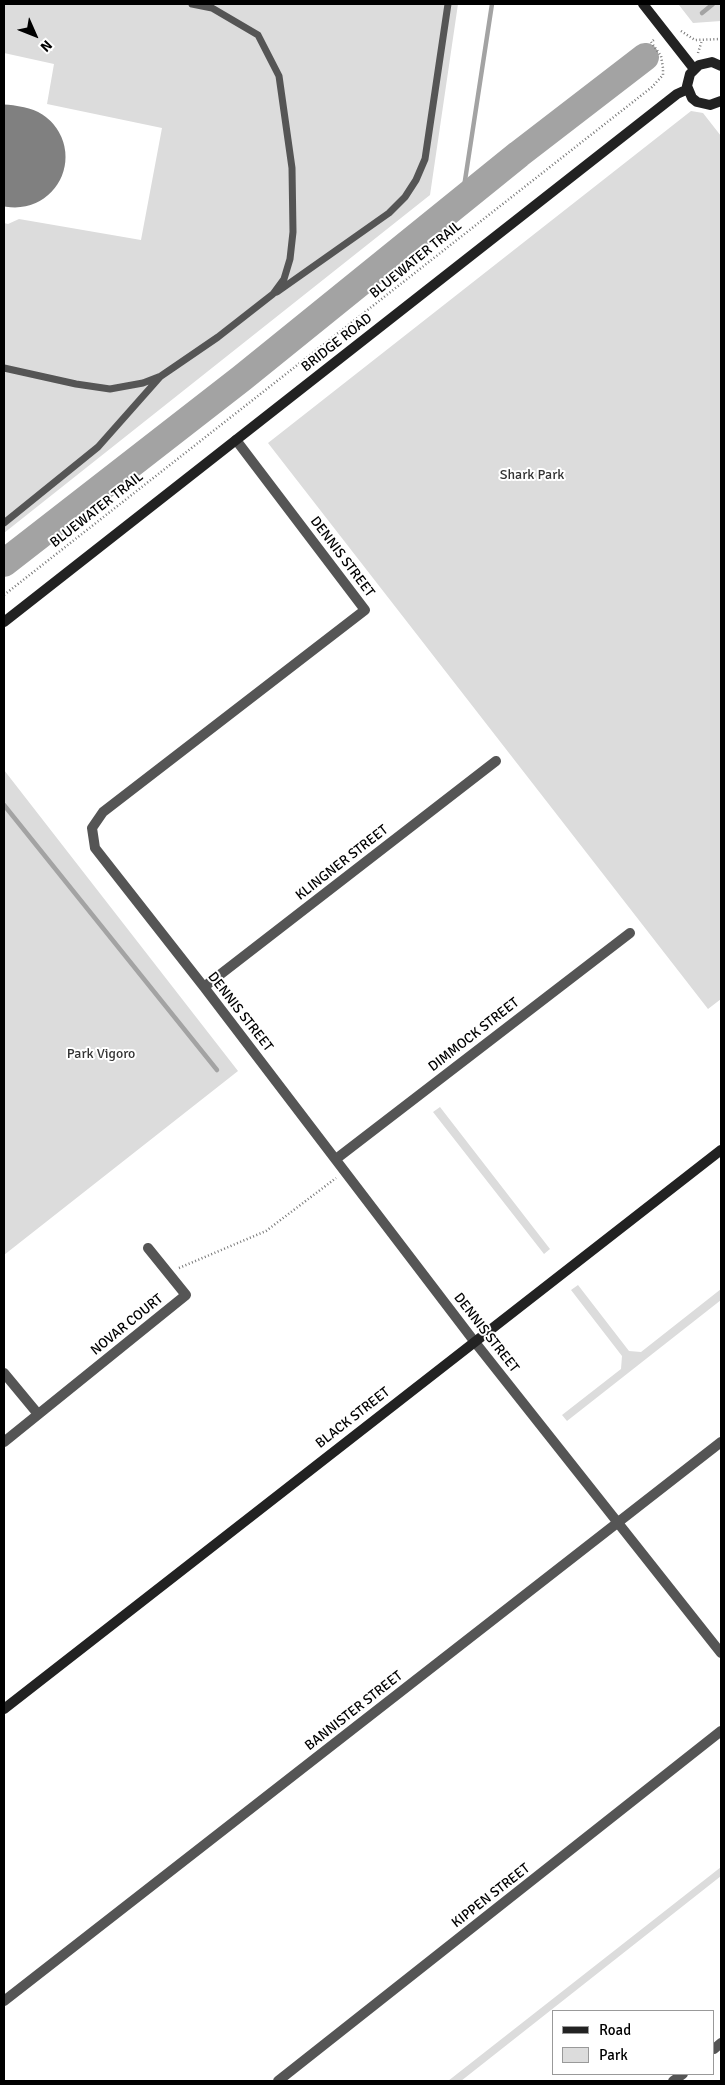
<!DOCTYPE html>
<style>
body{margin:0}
#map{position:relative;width:725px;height:2085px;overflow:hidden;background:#fff;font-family:Signika,sans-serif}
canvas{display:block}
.frame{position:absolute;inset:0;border:5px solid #000;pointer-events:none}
.legend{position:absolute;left:552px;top:2010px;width:162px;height:65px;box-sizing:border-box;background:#fff;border:1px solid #999;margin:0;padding:6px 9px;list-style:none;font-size:15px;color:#000}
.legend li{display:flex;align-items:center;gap:10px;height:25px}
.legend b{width:25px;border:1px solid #999}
.north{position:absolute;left:10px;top:10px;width:50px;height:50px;-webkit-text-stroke:4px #fff;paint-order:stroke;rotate:134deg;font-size:14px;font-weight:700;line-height:20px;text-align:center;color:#000}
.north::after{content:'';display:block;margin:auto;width:18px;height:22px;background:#000;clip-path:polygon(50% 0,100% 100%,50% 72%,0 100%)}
</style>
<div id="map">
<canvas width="725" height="2085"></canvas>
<div class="frame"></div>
<ul class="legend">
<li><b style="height:6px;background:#222"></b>Road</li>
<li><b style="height:14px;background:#dcdcdc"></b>Park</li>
</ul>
<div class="north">N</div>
</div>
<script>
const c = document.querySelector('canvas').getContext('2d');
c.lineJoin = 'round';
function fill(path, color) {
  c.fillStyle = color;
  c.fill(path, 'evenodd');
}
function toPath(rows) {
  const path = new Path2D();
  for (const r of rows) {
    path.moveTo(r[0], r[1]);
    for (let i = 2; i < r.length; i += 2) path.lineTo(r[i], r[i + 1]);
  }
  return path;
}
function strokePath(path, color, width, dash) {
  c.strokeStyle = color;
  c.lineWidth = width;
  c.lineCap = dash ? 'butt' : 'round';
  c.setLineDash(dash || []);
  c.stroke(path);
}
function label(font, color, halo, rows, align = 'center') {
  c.font = font + ' Signika,sans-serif';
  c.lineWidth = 4;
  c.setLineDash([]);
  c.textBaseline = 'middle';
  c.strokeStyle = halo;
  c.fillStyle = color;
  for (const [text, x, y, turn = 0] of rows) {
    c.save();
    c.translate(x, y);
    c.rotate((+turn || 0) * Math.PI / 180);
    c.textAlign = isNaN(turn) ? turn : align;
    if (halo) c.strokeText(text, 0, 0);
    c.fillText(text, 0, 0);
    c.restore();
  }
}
fill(toPath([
 [4,4,458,4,430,195,4,533,4,223,8,224,19,219,141,240,162,128,47,104,54,64,4,53],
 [681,4,721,4,721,21,693,23,679,5],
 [691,111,703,113,721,136,721,999,708,1009,268,443],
 [4,770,238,1071,4,1255],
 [440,1107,550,1249,544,1254,433,1112],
 [578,1285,629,1351,641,1352,721,1289,721,1300,567,1421,562,1415,621,1369,622,1356,571,1290],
 [721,1867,721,1876,461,2081,448,2081]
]), '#dcdcdc');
strokePath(toPath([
 [702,13,713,4],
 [462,200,492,4],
 [4,805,217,1070]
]), '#a3a3a3', 4.5);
strokePath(toPath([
 [4,563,242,378,519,154,645,57]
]), '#a3a3a3', 28);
strokePath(toPath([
 [4,155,15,157]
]), '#808080', 101);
strokePath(toPath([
 [681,31,695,40,721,39],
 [698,53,702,40],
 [4,595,652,87,663,75,663,68,661,56,651,42,655,39],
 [179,1268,266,1231,336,1178]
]), '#777', 2.5, [1, 2.5]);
strokePath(toPath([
 [277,292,389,213,405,197,416,180,425,159,448,4],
 [4,368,76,384,110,389,143,383,161,376,218,337,273,294,284,279,290,259,293,232,292,168,279,76,258,35,212,8,192,4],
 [4,523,98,447,160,377]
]), '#555', 7);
strokePath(toPath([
 [236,440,365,610,103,812,92,828,95,848,204,987,474,1341,721,1653],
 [204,987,496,761],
 [336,1159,630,933],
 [4,1373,38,1414],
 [4,1442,186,1295,148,1248],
 [4,2001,721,1442],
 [714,2049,721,2043],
 [278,2081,721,1731],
 [673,2081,683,2074]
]), '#555', 10);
strokePath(toPath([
 [643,4,694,69],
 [721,66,712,62,699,65,690,74,687,86,692,98,697,102,710,105,721,101],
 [4,622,677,94,688,89],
 [4,1709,721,1150]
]), '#222', 10);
label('14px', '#000', '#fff', [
 ["BLUEWATER TRAIL",416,260,-39],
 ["BRIDGE ROAD",337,343,-38],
 ["BLUEWATER TRAIL",97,510,-38],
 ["DENNIS STREET",342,557,53],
 ["KLINGNER STREET",342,863,-38],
 ["DENNIS STREET",240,1012,52],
 ["DIMMOCK STREET",474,1035,-38],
 ["NOVAR COURT",127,1325,-39],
 ["DENNIS STREET",486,1333,52],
 ["BLACK STREET",353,1418,-38],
 ["BANNISTER STREET",354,1711,-38],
 ["KIPPEN STREET",491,1896,-38]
]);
label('14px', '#333', '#fff', [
 ["Shark Park",532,475],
 ["Park Vigoro",101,1054]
]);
</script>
